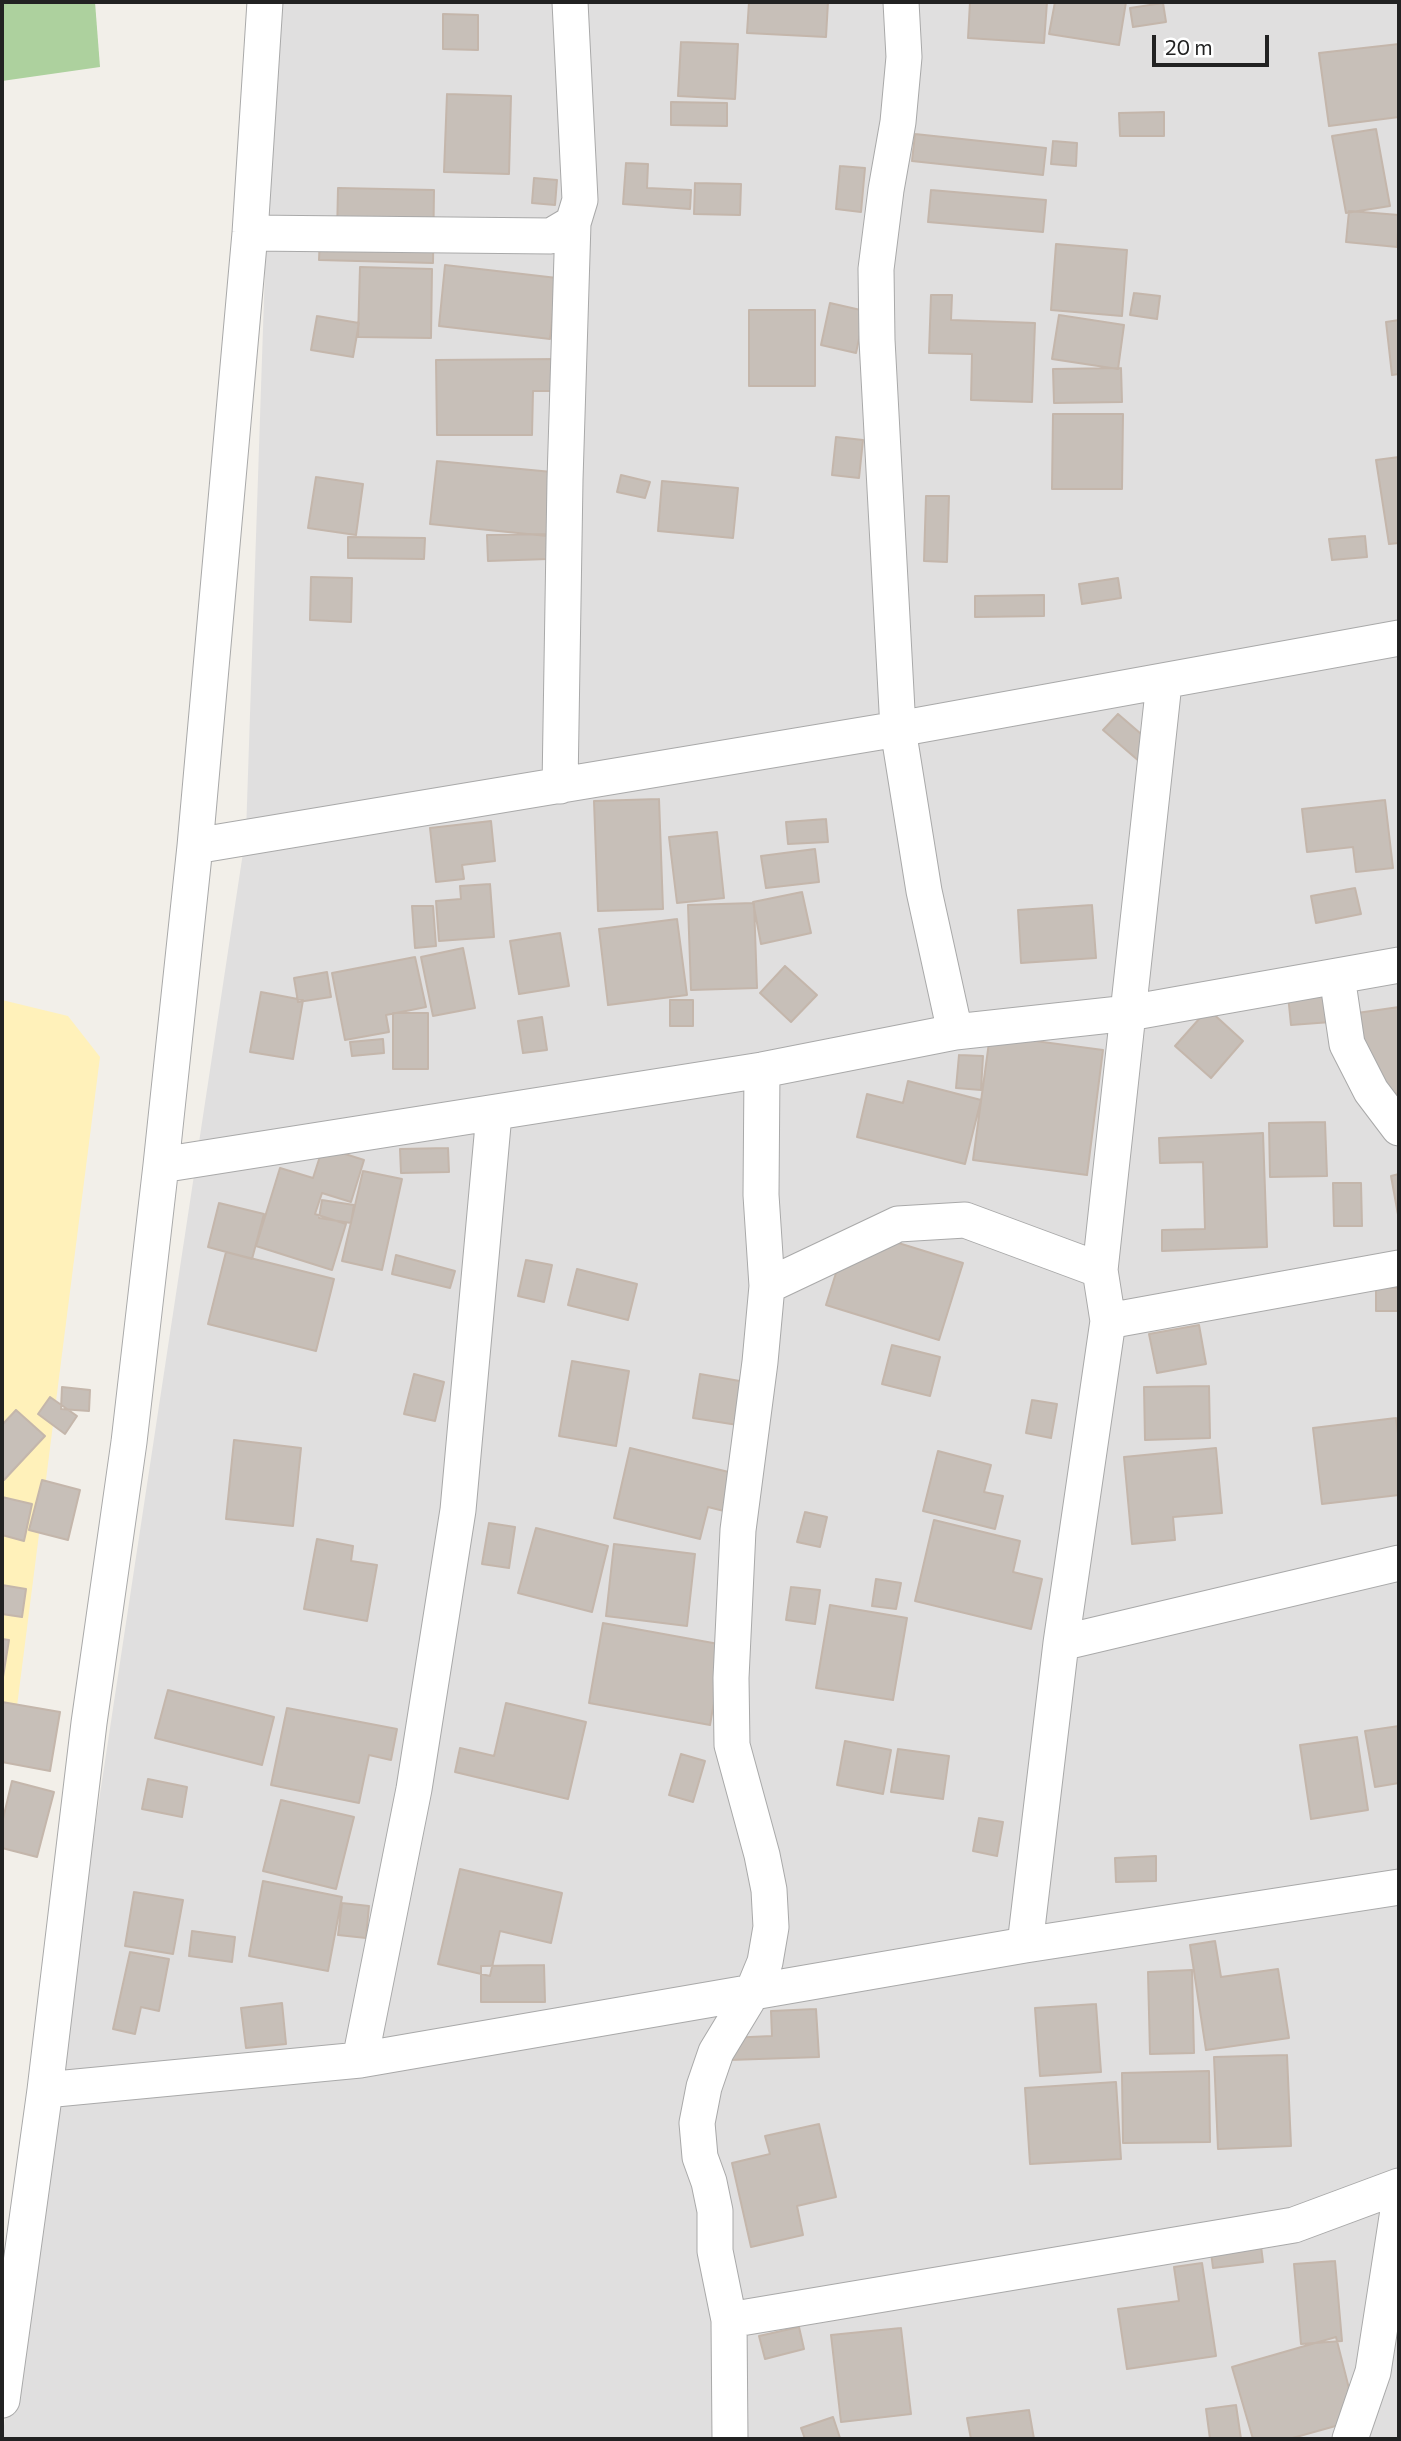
<!DOCTYPE html>
<style>
body{margin:0}
#map{position:relative;width:1401px;height:2441px;overflow:hidden;background:#f2efe9;font-family:Commissioner,sans-serif}
canvas{display:block}
.frame{position:absolute;inset:0;border:4px solid #222;pointer-events:none}
.scale{position:absolute;left:1152px;top:35px;width:117px;height:32px;box-sizing:border-box;border:4px solid #222;border-top:0;padding-left:9px;font-size:21px;line-height:24px;white-space:nowrap;color:#222;-webkit-text-stroke:5px #fff;paint-order:stroke}
</style>
<div id="map">
<canvas width="1401" height="2441"></canvas>
<div class="frame"></div>
<div class="scale">20 m</div>
</div>
<script>
const c = document.querySelector('canvas').getContext('2d');
c.lineJoin = 'round';
function fill(path, color) {
  c.fillStyle = color;
  c.fill(path, 'evenodd');
}
function toPath(rows) {
  const path = new Path2D();
  for (const r of rows) {
    path.moveTo(r[0], r[1]);
    for (let i = 2; i < r.length; i += 2) path.lineTo(r[i], r[i + 1]);
  }
  return path;
}
function strokePath(path, color, width, dash) {
  c.strokeStyle = color;
  c.lineWidth = width;
  c.lineCap = dash ? 'butt' : 'round';
  c.setLineDash(dash || []);
  c.stroke(path);
}
fill(toPath([
 [274,2,1399,2,1399,2439,2,2439,246,833]
]), '#e0dfdf');
fill(toPath([
 [2,2,95,2,100,67,2,81]
]), '#add19e');
fill(toPath([
 [2,1000,68,1016,100,1057,11,1753,2,1761]
]), '#fff1ba');
const building = toPath([
 [749,2,828,2,826,37,747,33,749,2],
 [970,2,1047,2,1044,43,968,38,970,2],
 [1055,2,1126,2,1119,45,1049,34,1055,2],
 [1163,3,1166,22,1133,27,1130,8,1163,3],
 [443,14,478,15,478,50,443,49,443,14],
 [681,42,738,44,735,99,678,96,681,42],
 [1399,44,1399,117,1329,126,1319,53,1399,44],
 [447,94,511,96,509,174,444,172,447,94],
 [671,102,727,103,727,126,671,125,671,102],
 [1164,112,1164,136,1120,136,1119,113,1164,112],
 [1376,129,1390,206,1346,213,1332,136,1376,129],
 [915,134,1046,148,1043,175,912,161,915,134],
 [1053,141,1077,143,1076,166,1051,164,1053,141],
 [626,163,648,164,647,188,691,190,690,209,623,204,626,163],
 [840,166,865,168,861,212,836,209,840,166],
 [534,178,557,180,555,205,532,203,534,178],
 [695,183,741,184,740,215,694,214,695,183],
 [338,188,434,190,433,263,319,260,320,235,337,236,338,188],
 [931,190,1046,200,1043,232,928,222,931,190],
 [1349,211,1399,215,1397,247,1346,242,1349,211],
 [1056,244,1127,250,1122,316,1051,310,1056,244],
 [445,265,557,278,550,339,439,326,445,265],
 [360,267,432,269,431,338,358,337,360,267],
 [1134,293,1160,296,1157,319,1130,315,1134,293],
 [931,295,952,295,951,320,1035,323,1032,402,971,400,972,354,929,353,931,295],
 [830,303,865,311,856,353,821,345,830,303],
 [749,310,815,310,815,386,749,386,749,310],
 [1059,315,1124,325,1118,369,1052,359,1059,315],
 [317,316,359,323,353,357,311,350,317,316],
 [1399,320,1399,374,1392,375,1386,322,1399,320],
 [559,359,559,391,533,391,532,435,437,435,436,360,559,359],
 [1121,368,1122,402,1054,403,1053,369,1121,368],
 [1053,414,1123,414,1122,489,1052,489,1053,414],
 [836,437,863,440,859,478,832,475,836,437],
 [1399,457,1399,543,1389,544,1376,460,1399,457],
 [437,461,552,472,547,536,430,524,437,461],
 [621,475,650,482,645,498,617,492,621,475],
 [316,477,363,484,356,535,308,528,316,477],
 [662,481,738,488,733,538,658,531,662,481],
 [926,496,949,496,947,562,924,561,926,496],
 [548,534,548,559,488,561,487,535,548,534],
 [1365,536,1367,557,1332,560,1329,539,1365,536],
 [348,537,425,538,424,559,348,558,348,537],
 [311,577,352,578,351,622,310,620,311,577],
 [1118,578,1121,598,1082,604,1079,584,1118,578],
 [1044,595,1044,616,975,617,975,596,1044,595],
 [1118,714,1155,746,1140,762,1103,730,1118,714],
 [659,799,663,909,598,911,594,801,659,799],
 [1385,800,1393,868,1356,872,1353,847,1307,852,1302,809,1385,800],
 [826,819,828,842,788,844,786,822,826,819],
 [491,821,495,861,462,865,464,879,436,882,430,828,491,821],
 [717,832,724,898,677,903,669,837,717,832],
 [815,849,819,882,766,888,761,856,815,849],
 [490,884,494,937,439,941,436,901,461,899,460,886,490,884],
 [1355,888,1361,914,1316,923,1311,896,1355,888],
 [802,892,811,933,761,944,753,902,802,892],
 [754,903,757,988,691,990,688,905,754,903],
 [1092,905,1096,958,1021,963,1018,910,1092,905],
 [412,906,433,906,436,946,415,948,412,906],
 [677,919,687,995,608,1005,599,929,677,919],
 [560,933,569,986,519,994,510,941,560,933],
 [463,948,475,1008,433,1016,421,957,463,948],
 [415,957,426,1007,386,1015,389,1032,345,1040,332,973,415,957],
 [785,966,817,995,791,1022,760,993,785,966],
 [327,972,331,997,298,1002,294,978,327,972],
 [261,992,303,1000,293,1059,250,1052,261,992],
 [1328,992,1331,1022,1291,1025,1288,995,1328,992],
 [670,1000,693,1000,693,1026,670,1026,670,1000],
 [1399,1007,1399,1093,1363,1099,1350,1014,1399,1007],
 [1208,1009,1243,1041,1211,1078,1175,1046,1208,1009],
 [393,1013,428,1013,428,1069,393,1069,393,1013],
 [542,1017,547,1050,523,1053,518,1021,542,1017],
 [990,1035,1103,1050,1087,1175,973,1160,990,1035],
 [383,1039,384,1053,352,1056,350,1042,383,1039],
 [959,1055,983,1056,981,1090,956,1088,959,1055],
 [908,1081,981,1100,965,1164,857,1137,867,1094,903,1103,908,1081],
 [1325,1122,1327,1176,1270,1177,1269,1123,1325,1122],
 [1263,1133,1267,1247,1162,1251,1162,1230,1205,1229,1203,1162,1160,1163,1159,1138,1263,1133],
 [323,1147,364,1160,351,1202,322,1193,315,1214,346,1224,332,1270,256,1246,280,1168,313,1178,323,1147],
 [448,1148,449,1172,401,1173,400,1149,448,1148],
 [363,1171,402,1179,382,1270,342,1261,363,1171],
 [1399,1174,1399,1220,1391,1176,1399,1174],
 [1333,1183,1361,1183,1362,1226,1334,1226,1333,1183],
 [322,1200,354,1205,351,1223,319,1218,322,1200],
 [219,1203,264,1214,252,1259,208,1247,219,1203],
 [850,1228,963,1263,939,1340,826,1305,850,1228],
 [226,1252,334,1279,316,1351,208,1324,226,1252],
 [396,1255,455,1271,450,1288,392,1274,396,1255],
 [526,1260,552,1265,544,1302,518,1296,526,1260],
 [577,1269,637,1284,628,1320,568,1305,577,1269],
 [1376,1287,1399,1288,1399,1311,1376,1311,1376,1287],
 [1199,1325,1206,1364,1157,1373,1149,1334,1199,1325],
 [892,1345,940,1357,930,1396,882,1384,892,1345],
 [572,1361,629,1371,616,1446,559,1436,572,1361],
 [414,1374,444,1382,435,1421,404,1414,414,1374],
 [700,1374,751,1383,744,1426,693,1418,700,1374],
 [1209,1386,1210,1438,1145,1440,1144,1387,1209,1386],
 [62,1387,90,1390,89,1411,61,1409,62,1387],
 [50,1397,77,1416,65,1434,38,1414,50,1397],
 [1032,1400,1057,1404,1051,1438,1026,1433,1032,1400],
 [16,1410,45,1436,4,1480,2,1478,2,1425,16,1410],
 [1396,1418,1399,1442,1399,1495,1322,1504,1313,1428,1396,1418],
 [234,1440,301,1448,293,1526,226,1519,234,1440],
 [630,1448,741,1475,732,1513,708,1507,700,1539,614,1518,630,1448],
 [1216,1448,1222,1513,1173,1517,1175,1540,1132,1544,1124,1457,1216,1448],
 [938,1451,991,1465,984,1492,1003,1496,995,1529,923,1511,938,1451],
 [42,1480,80,1490,68,1540,29,1530,42,1480],
 [2,1497,32,1504,24,1541,2,1535,2,1497],
 [805,1512,827,1517,820,1547,797,1542,805,1512],
 [934,1520,1020,1541,1013,1572,1042,1579,1031,1629,915,1601,934,1520],
 [489,1523,515,1527,509,1568,482,1564,489,1523],
 [536,1528,608,1546,592,1612,518,1593,536,1528],
 [317,1539,353,1546,351,1561,377,1565,367,1621,304,1609,317,1539],
 [614,1544,695,1554,687,1626,606,1616,614,1544],
 [876,1579,901,1583,896,1609,872,1606,876,1579],
 [2,1585,26,1589,22,1617,2,1614,2,1585],
 [791,1587,820,1590,815,1624,786,1620,791,1587],
 [830,1605,907,1618,893,1700,816,1688,830,1605],
 [603,1623,724,1645,710,1725,589,1703,603,1623],
 [2,1639,9,1640,2,1683,2,1639],
 [168,1690,274,1717,262,1765,155,1738,168,1690],
 [2,1702,60,1712,50,1771,2,1762,2,1702],
 [506,1703,586,1722,568,1799,455,1772,460,1748,494,1756,506,1703],
 [287,1708,397,1729,391,1760,369,1755,359,1803,271,1785,287,1708],
 [1399,1726,1399,1783,1375,1787,1365,1731,1399,1726],
 [1357,1737,1368,1810,1311,1819,1300,1745,1357,1737],
 [845,1741,891,1750,883,1794,837,1785,845,1741],
 [898,1749,949,1756,943,1799,891,1792,898,1749],
 [681,1754,705,1761,693,1802,669,1795,681,1754],
 [148,1779,187,1787,182,1817,142,1809,148,1779],
 [12,1781,54,1792,37,1857,2,1848,2,1823,12,1781],
 [281,1800,354,1817,336,1889,263,1871,281,1800],
 [979,1818,1003,1822,997,1856,973,1851,979,1818],
 [1156,1856,1156,1881,1116,1882,1115,1858,1156,1856],
 [460,1869,562,1893,551,1943,500,1931,490,1976,438,1964,460,1869],
 [263,1881,342,1897,328,1971,249,1956,263,1881],
 [134,1892,183,1900,173,1954,125,1946,134,1892],
 [342,1903,369,1906,366,1938,338,1935,342,1903],
 [192,1931,235,1937,232,1962,189,1956,192,1931],
 [1215,1941,1221,1977,1278,1969,1289,2038,1206,2050,1190,1945,1215,1941],
 [130,1952,169,1959,159,2011,141,2007,135,2034,113,2029,130,1952],
 [544,1965,545,2002,481,2002,481,1966,544,1965],
 [1192,1970,1194,2053,1150,2054,1148,1972,1192,1970],
 [282,2003,286,2044,246,2048,241,2008,282,2003],
 [1096,2004,1101,2072,1040,2076,1035,2008,1096,2004],
 [816,2009,819,2057,729,2060,728,2038,772,2036,771,2011,816,2009],
 [1287,2055,1291,2146,1218,2149,1214,2057,1287,2055],
 [1209,2071,1210,2142,1123,2143,1122,2073,1209,2071],
 [1116,2082,1121,2159,1030,2164,1025,2088,1116,2082],
 [819,2124,836,2197,797,2206,803,2235,751,2247,732,2163,770,2154,765,2136,819,2124],
 [1260,2238,1263,2262,1213,2268,1210,2244,1260,2238],
 [1335,2261,1342,2341,1301,2344,1294,2264,1335,2261],
 [1202,2263,1216,2356,1127,2369,1118,2309,1179,2301,1174,2267,1202,2263],
 [799,2327,804,2349,765,2359,759,2336,799,2327],
 [901,2328,911,2414,841,2422,831,2335,901,2328],
 [1336,2337,1357,2420,1289,2439,1253,2439,1232,2367,1336,2337],
 [1236,2405,1241,2439,1210,2439,1206,2409,1236,2405],
 [1029,2410,1034,2439,971,2439,967,2418,1029,2410],
 [833,2417,840,2438,805,2439,801,2428,833,2417]
]);
fill(building, '#c7bfb8');
strokePath(building, '#c4b6ab', 2);
const street = toPath([
 [901,2,904,57,898,122,886,190,876,269,877,340,898,729,924,891,955,1032],
 [250,233,551,236,573,223,580,200,570,2],
 [560,786,565,480,573,223],
 [195,846,898,729,1399,638],
 [1337,976,1347,1044,1371,1091,1399,1128],
 [161,1165,762,1070,955,1032,1129,1013,1399,965],
 [767,1286,898,1224,965,1220,1100,1270],
 [1108,1321,1399,1268],
 [1061,1643,1399,1563],
 [1025,1945,1061,1643,1108,1321,1100,1270,1164,683],
 [360,2060,414,1789,458,1510,494,1114],
 [45,2090,360,2060,1025,1945,1399,1887],
 [729,2320,1294,2225,1399,2186],
 [2,2400,45,2090,89,1723,129,1442,161,1165,195,846,250,233,265,2],
 [730,2439,729,2320,715,2251,715,2211,709,2182,700,2157,697,2123,704,2087,716,2052,753,1991,765,1962,771,1927,769,1890,762,1855,732,1745,731,1678,738,1530,760,1362,767,1286,761,1195,762,1070],
 [1350,2439,1373,2372,1399,2204]
]);
strokePath(street, '#a9a9a9', 37);
strokePath(street, '#fff', 35);
</script>
